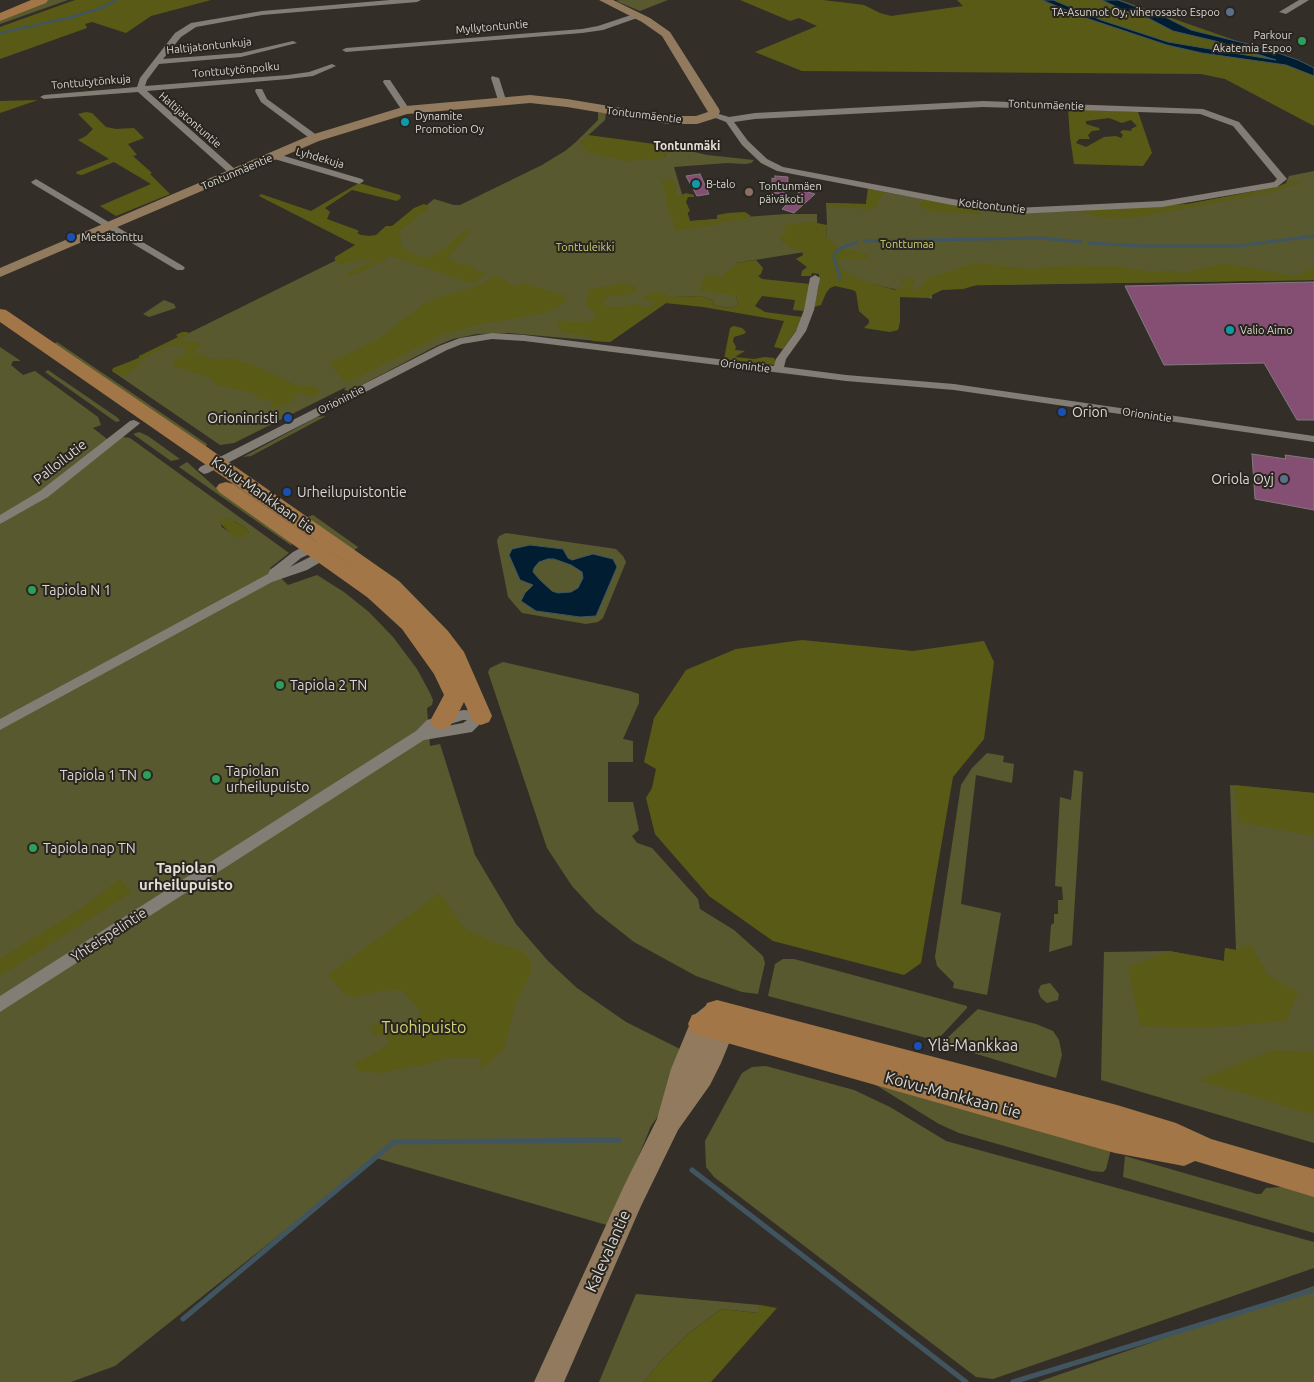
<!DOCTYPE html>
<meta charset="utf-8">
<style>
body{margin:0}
canvas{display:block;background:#332f28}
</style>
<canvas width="1314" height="1382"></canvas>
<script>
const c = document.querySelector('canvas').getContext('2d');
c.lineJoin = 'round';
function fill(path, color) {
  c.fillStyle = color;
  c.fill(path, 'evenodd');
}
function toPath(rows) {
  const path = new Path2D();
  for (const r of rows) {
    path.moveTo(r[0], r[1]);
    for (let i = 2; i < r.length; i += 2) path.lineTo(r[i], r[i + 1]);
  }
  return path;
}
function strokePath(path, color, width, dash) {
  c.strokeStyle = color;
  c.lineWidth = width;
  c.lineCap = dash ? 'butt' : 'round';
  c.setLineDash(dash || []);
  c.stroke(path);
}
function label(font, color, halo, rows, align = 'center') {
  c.font = font + ' Ubuntu,sans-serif';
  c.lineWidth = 4;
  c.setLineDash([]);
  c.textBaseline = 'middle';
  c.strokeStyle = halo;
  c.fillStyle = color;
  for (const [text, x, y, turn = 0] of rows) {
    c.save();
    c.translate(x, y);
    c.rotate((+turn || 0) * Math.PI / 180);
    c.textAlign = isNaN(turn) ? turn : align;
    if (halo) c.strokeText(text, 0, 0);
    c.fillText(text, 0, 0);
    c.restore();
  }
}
fill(toPath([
 [47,0,68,0,0,24,0,19],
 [620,0,668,0,640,11,616,1],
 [598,112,606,113,605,120,580,143,664,158,669,146,707,155,754,160,751,163,745,164,727,163,674,167,690,221,786,214,817,214,817,250,736,263,736,296,738,305,731,308,717,306,713,304,714,301,702,296,675,297,610,342,508,333,477,334,453,339,436,346,350,391,344,390,346,387,234,443,220,445,112,371,361,248,382,243,434,199,454,205,460,205,542,165,565,151,576,142,598,120],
 [1314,171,1314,280,932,286,932,299,824,271,827,223,826,203,866,204,868,189,983,210,1013,213,1081,211,1188,204,1277,187,1286,183,1289,176],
 [164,300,174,304,176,308,149,317,143,314],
 [57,342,207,444,207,445,205,447,52,345],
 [0,347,21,361,13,361,11,365,23,375,35,371,98,417,101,425,93,428,112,443,123,437,130,438,289,553,270,568,288,585,317,575,344,592,369,612,393,637,417,669,430,693,433,700,432,705,427,708,430,746,440,744,475,855,516,924,548,961,577,988,626,1022,684,1051,661,1112,651,1126,610,1226,376,1158,115,1366,71,1382,0,1382],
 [234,521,244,527,249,532,241,537,234,535,222,527,220,522],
 [48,370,118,418,120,421,116,422,45,372],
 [326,416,251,456,243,457,317,417],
 [139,432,148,436,180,459,171,461,133,434],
 [187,462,216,488,290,541,292,546,179,467],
 [313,515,358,547,357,548,352,552,331,538,308,517],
 [506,533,616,549,623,556,626,562,603,618,598,622,586,624,522,613,508,597,497,541,499,536],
 [503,662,630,691,639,694,639,703,623,739,633,741,633,762,608,762,608,802,633,802,639,830,632,836,637,843,652,848,698,899,700,909,734,930,763,956,765,963,758,994,742,992,696,976,634,942,596,912,572,886,547,848,488,672,490,668],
 [987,753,1004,756,1003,762,1014,764,1012,783,976,775,961,904,1001,913,987,995,953,988,954,983,937,966,935,957,961,785,972,768],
 [1074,770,1083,772,1072,945,1049,952,1051,925,1054,923,1054,914,1058,914,1058,900,1063,900,1062,887,1055,886,1060,797,1071,800],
 [1230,785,1314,793,1314,1143,1101,1080,1104,952,1169,951,1224,961,1225,948,1236,950],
 [783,959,794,959,967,1006,967,1008,940,1037,934,1040,768,996,775,964],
 [1050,983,1059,994,1058,1000,1047,1003,1041,998,1038,991,1041,985],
 [978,1009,1036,1024,1053,1031,1059,1040,1062,1055,1056,1078,947,1045,944,1041],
 [766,1066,854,1090,890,1107,946,1141,1314,1242,1314,1268,993,1379,976,1377,714,1177,706,1167,705,1141,742,1073,752,1067],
 [871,1082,1111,1149,1106,1169,1103,1172,1092,1171,959,1133,939,1124],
 [1125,1156,1257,1194,1261,1194,1266,1188,1282,1187,1314,1194,1314,1233,1123,1177],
 [1314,1286,1314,1382,1038,1382],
 [636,1294,760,1305,759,1313,721,1309,688,1334,660,1362,644,1382,599,1382]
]), '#58592f');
fill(toPath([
 [75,0,211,0,151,16,126,33,92,22,85,24,87,28,0,59,0,27],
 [740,0,823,0,864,5,880,13,891,16,963,6,957,0,1042,0,1083,17,1167,45,1202,53,1288,65,1304,71,1314,76,1314,126,1225,79,1201,74,802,71,755,52,817,26,799,18,790,21],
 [1053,0,1120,0,1314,68,1314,71,1279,61,1168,42,1105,22],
 [38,100,0,113,0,101],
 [1068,109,1138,112,1152,153,1143,166,1074,164,1070,137],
 [1109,118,1122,123,1131,120,1137,126,1131,129,1132,131,1123,130,1120,132,1123,135,1121,138,1116,136,1104,137,1086,147,1076,143,1079,139,1090,139,1088,135,1092,131,1100,130,1099,128,1086,124,1086,121],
 [86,112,92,113,106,127,116,129,134,128,144,138,128,144,137,155,133,156,152,173,150,174,170,194,116,216,100,206,151,184,114,162,82,175,77,174,76,172,109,159,78,140,86,136,93,129,78,114],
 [588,135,669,146,664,158,626,161,589,153,580,143],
 [666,179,672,179,675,182,677,197,686,193,694,195,694,197,688,197,686,202,690,211,687,213,690,221,717,219,717,215,728,213,745,212,751,216,747,219,727,221,719,224,676,231,673,226,677,223,674,223,670,215,666,202,667,199,664,194,666,192,662,189,665,186,661,182],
 [1294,181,1302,182,1272,192,1146,216,1111,219,1081,213,1081,211,1188,204,1277,187],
 [359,183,400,195,401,198,397,201,352,190,325,208,330,212,327,219,357,230,359,231,357,233,361,235,369,236,376,235,386,226,392,226,414,208,424,204,430,207,400,231,401,247,422,258,428,258,448,247,451,242,466,230,470,232,447,259,453,260,457,264,464,264,475,267,475,271,481,271,486,274,473,284,392,256,357,274,351,275,347,273,377,259,351,261,340,265,335,260,335,257,355,245,259,196,261,194,311,211],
 [868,189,887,192,880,198,877,207,867,209,826,206,826,203,828,203,866,204],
 [924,199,978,209,979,214,932,212,919,206],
 [812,222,827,225,826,238,832,241,838,248,867,254,868,257,864,259,838,260,841,269,859,279,895,290,903,288,906,285,901,281,902,278,914,280,915,283,910,288,919,290,926,280,931,277,955,270,963,266,979,263,1028,269,1073,265,1122,267,1151,272,1171,271,1185,273,1214,265,1231,264,1288,275,1298,275,1314,267,1314,280,977,285,963,289,942,290,926,298,900,297,900,322,898,330,890,332,864,328,869,323,869,320,859,311,856,292,853,290,835,286,830,288,826,293,821,305,814,307,819,285,819,274,812,273,811,276,801,276,802,271,807,267,796,259,803,255,802,251,792,248,782,242,780,236,787,233,782,225],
 [756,260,763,268,761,274,758,276,762,279,810,284,804,311,793,310,795,300,762,296,755,306,765,312,802,317,797,329,783,349,774,347,784,321,703,307,665,303,610,342,593,341,590,337,582,335,563,333,556,323,564,320,566,322,588,322,593,320,596,316,595,313,586,305,587,294,590,289,624,283,637,287,637,290,627,296,610,296,603,302,605,306,613,307,637,304,641,306,640,308,645,308,655,304,653,302,643,300,647,294,660,292,666,294,668,297,702,296,714,301,713,304,717,306,731,308,738,305,736,296,700,290,705,275,725,277,723,273,732,269,736,263],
 [494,276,502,277,512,286,523,283,566,296,568,299,560,306,546,313,481,324,444,334,351,381,346,381,342,378,332,367,331,364,333,361,380,338,422,305,440,297,480,285],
 [734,326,742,328,746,332,744,334,734,337,733,341,736,347,735,350,745,351,735,357,754,359,765,357,774,358,777,362,775,365,724,359,730,328],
 [182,332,188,332,188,336,177,342,188,341,202,344,193,352,215,360,231,358,253,365,296,385,316,387,320,392,312,397,307,396,302,393,296,393,294,401,279,407,273,407,270,403,272,401,271,399,259,399,253,393,217,385,210,378,174,366,173,361,186,354,187,350,180,346,169,346,155,352,140,361,138,366,129,373,122,376,112,371,113,368,139,358,139,356,178,337,176,335],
 [228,518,244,527,249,532,247,535,240,538,231,534,219,522,220,520],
 [802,640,913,651,984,641,994,662,984,739,953,777,921,963,904,975,773,941,709,896,655,834,646,798,652,788,656,769,644,762,654,718,686,670,736,649],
 [1234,785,1314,793,1314,836,1239,822],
 [120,879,131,893,0,976,0,959,80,909],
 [440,893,464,928,493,942,521,950,531,961,531,972,516,1002,505,1047,481,1070,480,1057,445,1058,425,1065,407,1067,385,1073,358,1071,354,1064,379,1051,389,1043,386,1036,374,1035,370,1029,378,1022,411,1023,418,1019,420,1010,401,990,379,991,355,997,345,995,328,975],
 [1250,944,1269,976,1298,992,1286,1021,1201,1028,1140,1026,1128,968,1169,951,1224,961,1225,948,1236,950],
 [1272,1050,1314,1052,1314,1115,1199,1080],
 [760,1305,777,1308,711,1382,644,1382,660,1362,688,1334,721,1309,758,1313]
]), '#595a16');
const water = toPath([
 [1042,0,1053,0,1101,20,1168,42,1276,60,1215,41,1173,31,1150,19,1123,10,1102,0,1118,0,1147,11,1153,11,1191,30,1264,48,1298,60,1314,68,1314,76,1286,65,1202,53,1167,45,1083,17,1042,0],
 [530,545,563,549,568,558,572,560,593,554,613,559,617,567,596,616,580,617,536,611,521,601,525,593,533,585,520,580,509,555,512,549,530,545],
 [548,559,554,559,571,565,582,572,583,578,578,588,571,592,558,593,552,591,540,580,533,572,534,568,539,562,548,559]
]);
fill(water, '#001d31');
strokePath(water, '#415561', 1);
strokePath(toPath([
 [0,33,72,17,104,7,116,0]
]), '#415561', 2.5);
strokePath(toPath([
 [864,241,1041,238,1081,242],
 [1089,243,1142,246,1237,246,1314,236],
 [840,279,834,258,835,253,841,248,857,242]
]), '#415561', 3);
strokePath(toPath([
 [692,1170,966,1382],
 [183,1319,394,1142,619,1140],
 [1013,1382,1314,1290]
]), '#415561', 5);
const building = toPath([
 [700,174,709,194,697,196,686,176,700,174],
 [775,176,788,177,787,194,772,193,772,178,775,179,775,176],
 [801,190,815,194,794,213,782,209,801,190],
 [1314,282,1314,420,1297,420,1264,363,1164,365,1125,286,1314,282],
 [1252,454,1286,459,1285,455,1314,459,1314,510,1255,499,1252,454]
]);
fill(building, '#854f73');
strokePath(building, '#82797e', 1);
fill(toPath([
 [390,0,421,0,417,2,262,15,196,27,181,37,163,59,241,53,293,41,297,43,241,57,159,64,147,80,145,86,288,75,309,72,332,64,336,66,313,76,288,79,147,91,237,171,237,175,231,175,138,92,44,99,40,97,44,95,137,87,140,78,175,33,191,23,262,11,390,0],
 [1299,0,1309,0,1286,14,1279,12,1299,0],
 [637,13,640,13,640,17,603,30,582,33,346,52,342,50,346,48,582,29,598,26,637,13],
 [492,76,499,78,506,100,505,102,498,100,491,78,492,76],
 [384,80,390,80,410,110,409,112,403,112,383,82,384,80],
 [256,89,262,89,267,99,318,136,318,140,312,140,261,102,255,91,256,89],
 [983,101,1203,109,1239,122,1287,179,1277,187,1162,207,1015,214,952,205,777,171,761,163,742,145,726,122,708,115,712,112,729,117,755,113,983,101],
 [983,107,1200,114,1233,126,1277,179,1274,182,1162,201,1015,208,952,199,783,167,767,159,748,141,734,122,755,119,983,107],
 [274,153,362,179,364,181,359,184,356,183,271,158,271,154,274,153],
 [36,179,183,266,185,268,183,270,177,270,33,184,31,182,36,179],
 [815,275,820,278,814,310,806,331,786,359,784,367,846,375,954,384,1314,436,1314,442,954,390,846,381,524,341,492,339,462,344,447,350,208,473,204,474,198,470,200,467,439,346,460,338,492,333,524,335,774,366,776,359,796,331,804,310,810,278,815,275],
 [134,420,140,423,138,425,48,497,0,524,0,515,40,491,130,421,134,420],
 [321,541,332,544,334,547,326,559,307,570,272,582,0,730,0,719,268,574,270,570,293,552,306,545,321,541],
 [320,549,318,553,290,567,301,558,320,549],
 [463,710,481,711,486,712,488,716,472,732,424,740,0,1012,0,996,416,731,427,720,463,710],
 [463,720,467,720,463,723,441,727,463,720]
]), '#827d75');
fill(toPath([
 [599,0,613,0,650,18,670,32,719,109,720,112,716,118,697,124,669,124,567,107,530,103,407,114,319,141,0,277,0,268,311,135,406,106,530,95,567,99,669,116,696,116,708,112,662,36,642,22,599,0],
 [717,1001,726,1004,734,1031,721,1063,710,1085,678,1130,641,1206,564,1382,534,1382,623,1188,657,1119,671,1069,693,1016,708,1004,717,1001]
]), '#927a5e');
fill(toPath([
 [31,0,48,0,46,3,0,21,0,13,31,0],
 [0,309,6,310,207,447,399,581,448,631,464,652,492,716,489,722,481,725,473,722,464,702,456,718,449,727,441,730,433,727,430,721,444,695,434,674,402,629,367,597,219,492,216,488,219,484,226,482,233,484,366,576,0,322,0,309],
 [717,1000,1117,1105,1176,1123,1211,1139,1314,1169,1314,1197,1195,1161,1184,1166,1115,1153,692,1033,688,1024,692,1015,703,1012,707,1003,717,1000]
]), '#a27647');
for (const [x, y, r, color] of [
 [1230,12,5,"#5c6f8a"],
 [1302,41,5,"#2e9e5b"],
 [405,122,5,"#0f9aa8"],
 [696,184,5,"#0f9aa8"],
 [749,192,5,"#8d6e63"],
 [71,237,5,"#1a4fb4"],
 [1230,330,5,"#0f9aa8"],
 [1062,412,5,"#1a4fb4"],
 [288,418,5,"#1a4fb4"],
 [1284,479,5,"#5c6f8a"],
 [287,492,5,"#1a4fb4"],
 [32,590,5,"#2e9e5b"],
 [280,685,5,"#2e9e5b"],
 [147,775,5,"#2e9e5b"],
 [216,779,5,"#2e9e5b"],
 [33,848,5,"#2e9e5b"],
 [918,1046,5,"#1a4fb4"]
]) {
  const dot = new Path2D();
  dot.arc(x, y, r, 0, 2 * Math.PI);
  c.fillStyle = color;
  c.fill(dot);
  strokePath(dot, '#29251f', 2);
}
label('11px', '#dad7d2', '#29251f', [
 ["TA-Asunnot Oy, viherosasto Espoo",1220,12,"right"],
 ["Parkour",1292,35,"right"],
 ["Akatemia Espoo",1292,48,"right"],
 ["Dynamite",415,116],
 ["Promotion Oy",415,129],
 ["B-talo",706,184],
 ["Tontunmäen",759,186],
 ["päiväkoti",759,199],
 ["Metsätonttu",81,237],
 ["Valio Aimo",1240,330]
], 'left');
label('11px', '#dad7d2', '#29251f', [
 ["Myllytontuntie",492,27,-5],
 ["Haltijatontunkuja",209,46,-6],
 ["Tonttutytönpolku",236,70,-5],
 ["Tonttutytönkuja",91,82,-5],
 ["Tontunmäentie",1046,105,2],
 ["Tontunmäentie",644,115,7],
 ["Haltijatontuntie",190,120,41],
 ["Lyhdekuja",320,158,16],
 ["Tontunmäentie",237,172,-23],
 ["Kotitontuntie",992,206,6],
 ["Orionintie",745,366,7],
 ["Orionintie",341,400,-27],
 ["Orionintie",1147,415,8]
]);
label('11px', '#cfd274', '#29251f', [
 ["Tonttumaa",907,244],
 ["Tonttuleikki",585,247]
]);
label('bold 12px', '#e6e0d8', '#29251f', [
 ["Tontunmäki",687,146]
]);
label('14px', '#dad7d2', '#29251f', [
 ["Orion",1072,412],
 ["Orioninristi",278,418,"right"],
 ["Oriola Oyj",1274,479,"right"],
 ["Urheilupuistontie",297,492],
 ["Tapiola N 1",42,590],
 ["Tapiola 2 TN",290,685],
 ["Tapiolan",226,771],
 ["urheilupuisto",226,787],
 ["Tapiola 1 TN",137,775,"right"],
 ["Tapiola nap TN",43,848]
], 'left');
label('14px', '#dad7d2', '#29251f', [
 ["Palloilutie",60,462,-38],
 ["Koivu-Mankkaan tie",263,495,35],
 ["Yhteispelintie",109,935,-33]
]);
label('bold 15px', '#e6e0d8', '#29251f', [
 ["Tapiolan",186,868],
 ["urheilupuisto",186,885]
]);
label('16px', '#cfd274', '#29251f', [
 ["Tuohipuisto",424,1028]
]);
label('16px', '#dad7d2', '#29251f', [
 ["Ylä-Mankkaa",928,1046]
], 'left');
label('16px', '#dad7d2', '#29251f', [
 ["Koivu-Mankkaan tie",953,1095,15],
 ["Kalevalantie",608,1251,-66]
]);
</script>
